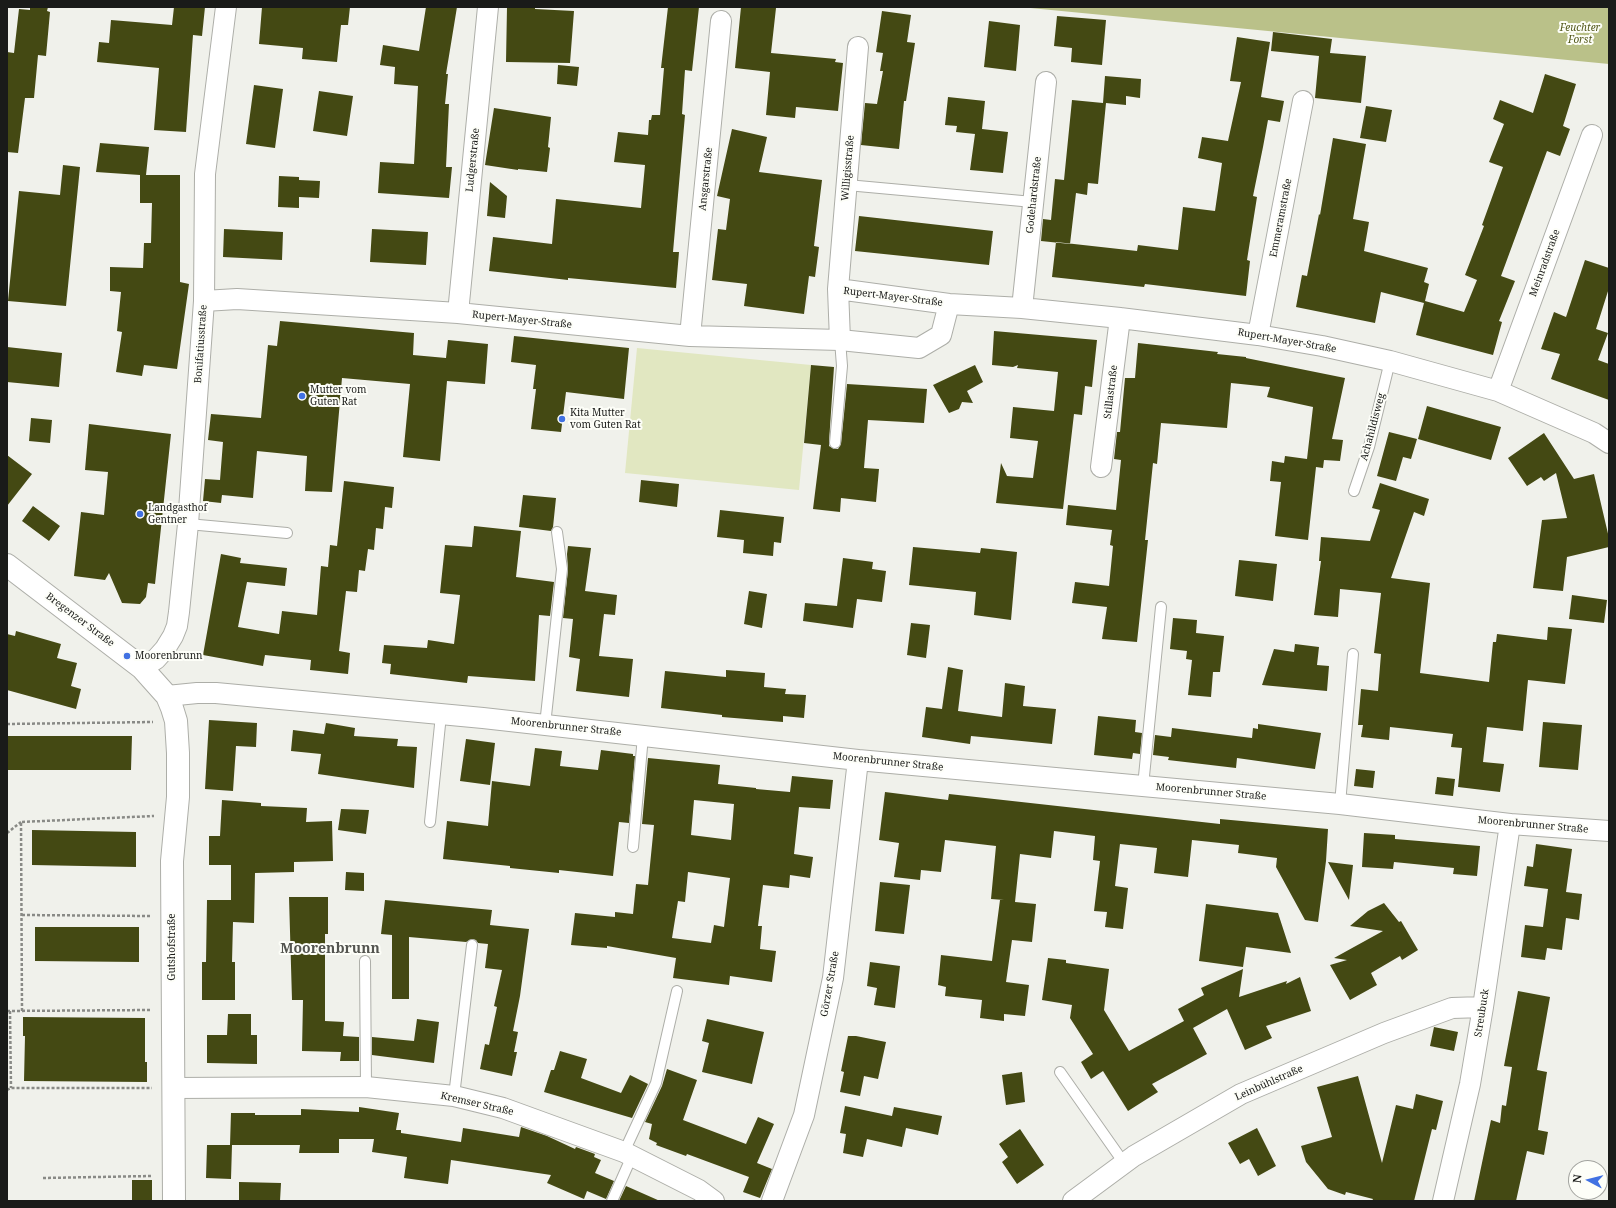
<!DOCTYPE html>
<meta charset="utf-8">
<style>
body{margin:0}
#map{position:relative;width:1616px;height:1208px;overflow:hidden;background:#f0f1eb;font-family:"Noto Serif",serif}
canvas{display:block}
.frame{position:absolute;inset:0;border:8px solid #1a1b19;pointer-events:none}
.north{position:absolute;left:1568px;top:1160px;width:40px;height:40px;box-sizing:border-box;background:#fdfef8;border:1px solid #a2a39f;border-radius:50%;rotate:277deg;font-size:11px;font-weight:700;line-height:16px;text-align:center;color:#1a1b19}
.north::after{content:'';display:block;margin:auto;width:14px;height:18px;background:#4171e2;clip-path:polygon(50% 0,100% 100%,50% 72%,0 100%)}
</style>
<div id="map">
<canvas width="1616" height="1208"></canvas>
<div class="frame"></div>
<div class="north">N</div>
</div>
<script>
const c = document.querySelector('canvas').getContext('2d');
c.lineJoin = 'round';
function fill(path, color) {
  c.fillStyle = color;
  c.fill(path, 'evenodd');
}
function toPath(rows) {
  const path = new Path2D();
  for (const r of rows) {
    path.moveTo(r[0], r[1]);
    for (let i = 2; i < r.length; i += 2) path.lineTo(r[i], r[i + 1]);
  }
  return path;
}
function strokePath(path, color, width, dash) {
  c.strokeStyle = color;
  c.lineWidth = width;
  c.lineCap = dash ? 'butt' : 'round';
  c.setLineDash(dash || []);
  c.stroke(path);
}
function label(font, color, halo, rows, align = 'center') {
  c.font = font + ' "Noto Serif",serif';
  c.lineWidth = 4;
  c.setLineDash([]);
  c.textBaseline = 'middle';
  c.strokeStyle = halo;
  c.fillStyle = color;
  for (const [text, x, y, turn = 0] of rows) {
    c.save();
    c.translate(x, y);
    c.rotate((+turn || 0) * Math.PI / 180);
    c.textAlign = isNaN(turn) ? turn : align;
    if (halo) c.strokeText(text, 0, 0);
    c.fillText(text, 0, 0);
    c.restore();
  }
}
fill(toPath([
 [637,348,811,365,799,490,625,473]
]), '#e1e7c1');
fill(toPath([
 [1020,7,1609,7,1609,64]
]), '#bac189');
fill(toPath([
 [30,7,48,7,47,11,50,12,46,56,38,55,34,98,25,98,18,153,7,152,7,52,14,53,19,9,30,10],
 [174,7,205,7,202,36,193,35,186,132,154,130,159,68,97,62,99,42,109,43,111,20,172,25],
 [262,7,350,7,348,25,341,25,337,62,302,59,303,48,259,44],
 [426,7,457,7,446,74,448,74,445,104,449,104,446,167,452,167,449,198,378,193,380,162,414,164,418,86,394,84,395,67,380,65,383,45,419,51],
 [507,7,535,7,535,9,574,11,570,63,506,62],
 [668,7,699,7,692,71,685,70,682,114,685,115,673,252,679,252,676,288,568,278,568,280,489,271,493,237,552,244,556,199,641,208,645,165,614,162,618,132,648,135,649,120,651,120,652,115,660,115,664,68,661,68],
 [741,7,776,8,771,53,836,59,835,62,843,63,838,111,796,107,795,118,766,115,770,72,735,68],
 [882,11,911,15,907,42,915,43,906,101,904,101,899,149,861,145,865,103,877,104,883,71,880,71,883,53,876,52],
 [1057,16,1106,20,1102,65,1071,62,1072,48,1054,46],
 [989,21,1020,25,1016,71,984,67],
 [1273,32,1332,39,1330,53,1366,56,1361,103,1315,98,1319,56,1271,51],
 [1237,37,1270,42,1261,97,1284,101,1280,122,1268,120,1263,147,1253,196,1257,197,1247,260,1250,261,1246,296,1145,284,1144,287,1052,277,1056,242,1137,251,1138,245,1178,250,1183,207,1215,211,1222,163,1198,158,1202,137,1228,141,1241,82,1230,81],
 [558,65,579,67,577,86,557,84],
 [1545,74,1576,84,1563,126,1570,129,1560,156,1547,151,1501,276,1515,281,1499,321,1502,322,1493,355,1416,335,1424,303,1381,292,1375,323,1296,307,1302,275,1307,276,1319,214,1320,215,1333,138,1366,144,1353,219,1369,222,1364,251,1428,268,1424,282,1429,284,1425,301,1464,312,1477,280,1465,275,1484,226,1482,225,1503,167,1489,162,1504,124,1493,119,1500,100,1533,113],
 [1105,76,1141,79,1140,98,1126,96,1126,105,1106,103,1098,184,1088,183,1087,195,1076,193,1070,244,1041,241,1043,219,1051,220,1055,179,1064,180,1072,100,1103,103],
 [254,85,283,89,275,148,246,144],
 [319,91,353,96,347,136,313,131],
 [948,97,985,101,982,129,1008,132,1003,173,970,170,975,134,956,132,957,126,945,125],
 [1366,106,1392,110,1386,142,1360,138],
 [494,108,551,117,548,147,550,148,547,172,518,169,518,170,485,165],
 [732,129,767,137,759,172,822,180,814,246,819,247,815,277,809,276,804,314,744,306,747,284,712,280,718,229,726,230,730,199,717,196],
 [100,143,149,147,146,175,180,175,180,282,189,284,177,369,144,365,142,376,116,372,122,332,117,331,121,292,110,291,110,267,143,268,144,243,151,243,152,203,140,203,140,175,96,172],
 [63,165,80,167,66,306,8,301,19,191,60,195],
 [279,176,299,177,299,180,320,181,319,198,299,197,299,208,278,207],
 [490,182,507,196,505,218,487,216],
 [859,216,993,231,989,265,855,251],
 [224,229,283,232,282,260,223,257],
 [372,229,428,232,426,265,370,262],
 [1585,260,1609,268,1609,288,1596,329,1608,333,1598,360,1609,364,1609,400,1551,379,1560,354,1541,349,1554,312,1566,317],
 [280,321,414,333,413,355,446,358,448,340,488,344,485,384,447,381,440,461,403,457,410,384,342,378,332,492,305,491,307,456,257,451,253,498,222,495,221,503,203,501,205,479,220,480,223,442,208,440,211,414,261,418,268,345,277,346],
 [994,331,1097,340,1092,387,1085,386,1082,415,1074,414,1063,509,996,503,1001,463,1007,476,1033,478,1038,441,1010,438,1013,407,1054,411,1058,372,1017,368,1018,365,1013,367,992,365],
 [514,336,629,348,624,399,566,392,561,432,531,429,536,389,533,389,536,365,511,362],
 [1138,343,1218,352,1217,354,1246,357,1246,358,1345,378,1332,439,1343,440,1340,461,1324,460,1323,468,1316,467,1308,540,1275,536,1281,482,1270,481,1272,461,1284,463,1285,456,1307,459,1313,407,1267,397,1270,387,1231,383,1227,428,1161,423,1157,464,1153,463,1145,540,1148,540,1137,642,1102,639,1107,607,1072,603,1075,582,1109,586,1113,546,1110,545,1112,530,1066,525,1068,505,1116,510,1121,460,1114,459,1117,432,1120,432,1125,378,1135,378],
 [7,347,62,353,59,387,7,382],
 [811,365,834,367,829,442,829,446,834,449,838,449,841,444,847,384,927,389,924,423,868,420,864,468,879,469,876,502,841,498,840,512,813,509,821,445,804,443],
 [975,365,983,382,967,391,973,403,962,402,959,409,949,413,933,385],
 [1427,406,1501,427,1491,460,1418,439],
 [31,418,52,420,50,443,29,441],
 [89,424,171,434,155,584,148,583,146,597,140,604,122,603,109,573,105,580,74,576,81,512,104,515,108,472,85,470],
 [1389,432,1417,439,1411,459,1403,457,1396,481,1377,476],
 [1544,433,1574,479,1594,474,1609,538,1609,547,1567,557,1563,591,1533,588,1542,520,1567,518,1556,473,1544,481,1541,477,1527,486,1508,458],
 [7,455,32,474,7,506],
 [641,480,679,484,677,507,639,502],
 [344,481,394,487,392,508,385,507,383,529,376,528,374,550,368,549,365,571,359,570,357,592,346,591,339,651,350,653,348,674,310,670,311,660,265,655,263,666,203,655,221,554,241,558,240,563,287,568,285,586,247,582,238,627,279,634,282,611,317,615,321,566,328,567,330,545,337,546],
 [1380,483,1429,499,1424,516,1414,512,1391,578,1430,583,1420,673,1489,682,1493,642,1496,642,1497,634,1547,640,1548,627,1572,629,1565,684,1528,680,1523,731,1487,727,1483,762,1504,764,1500,792,1458,787,1462,748,1451,747,1453,734,1390,727,1389,740,1361,737,1363,725,1358,725,1361,689,1378,691,1381,654,1374,653,1381,593,1340,589,1338,617,1314,615,1321,561,1319,561,1321,537,1370,541,1380,510,1372,508],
 [523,495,556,498,553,527,551,531,519,527],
 [33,506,60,526,49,541,22,521],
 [720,510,784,517,781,543,774,542,773,556,743,553,744,540,717,537],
 [474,526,521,531,516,577,554,582,550,616,539,615,535,681,468,676,467,683,390,674,391,664,382,663,384,645,427,648,428,640,454,644,460,595,440,593,445,545,472,547],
 [568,546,591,548,585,591,617,595,615,615,604,614,599,656,633,659,629,697,576,691,580,659,569,657,573,619,563,618,568,570,567,554],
 [913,547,980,553,981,548,1017,552,1011,620,974,615,976,592,909,585],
 [843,558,873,562,872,569,886,571,882,602,857,599,853,628,803,621,805,603,837,606],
 [1239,560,1277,564,1273,601,1235,596],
 [749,591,767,594,762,628,744,624],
 [1572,595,1607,600,1604,623,1569,619],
 [1173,618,1197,620,1196,633,1224,636,1220,672,1213,672,1211,697,1188,695,1192,660,1186,659,1187,651,1170,649],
 [911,623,930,625,926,658,907,655],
 [16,631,61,644,57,658,77,663,71,686,81,689,76,709,7,690,7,634,15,636],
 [1295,644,1319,647,1317,665,1329,666,1327,691,1262,685,1274,649,1294,652],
 [948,667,963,670,958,711,1002,717,1005,683,1025,686,1023,706,1056,709,1052,744,971,736,970,744,922,737,926,707,942,709],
 [726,670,765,673,764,687,786,689,785,694,806,695,804,718,783,716,783,722,722,717,722,715,661,708,665,671,726,677],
 [1098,716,1136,720,1135,732,1142,733,1140,754,1133,753,1132,759,1094,755],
 [209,720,257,723,256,747,236,746,233,791,205,789],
 [1543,722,1582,725,1578,770,1539,767],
 [326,723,355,728,354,736,398,739,397,746,417,747,414,788,318,774,321,754,291,751,293,730,324,734],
 [1258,724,1321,733,1315,769,1237,758,1236,768,1168,760,1169,757,1153,755,1155,735,1171,737,1172,728,1252,738,1253,728,1258,729],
 [7,736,132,736,131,770,7,770],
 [466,739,495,743,490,785,460,781],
 [535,748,562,751,560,766,598,770,601,750,633,754,633,756,635,756,629,823,619,822,613,876,559,870,559,873,510,868,510,866,443,859,447,821,488,826,492,781,530,786],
 [648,758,720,765,718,784,756,788,756,789,790,792,792,776,833,780,830,809,799,807,794,854,813,857,810,878,790,875,789,888,763,885,758,926,762,926,760,949,776,951,772,982,730,976,729,985,673,978,676,958,607,946,607,948,571,945,575,913,615,917,615,912,633,914,636,884,648,885,654,825,642,824],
 [694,800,734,804,731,840,691,835],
 [688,872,730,878,724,927,714,925,711,943,672,938,678,901,685,902],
 [1356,769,1375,771,1373,788,1354,786],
 [1437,777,1455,779,1453,796,1435,794],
 [885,792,948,800,949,794,1220,824,1220,819,1328,829,1326,861,1318,922,1305,920,1276,867,1277,858,1238,853,1239,845,1192,840,1188,877,1154,873,1157,848,1120,844,1115,886,1128,888,1123,929,1105,927,1107,912,1094,911,1100,861,1093,860,1095,836,1054,831,1051,858,1020,854,1015,902,1036,904,1032,942,1012,940,1006,982,1029,985,1025,1016,1004,1014,1004,1021,980,1018,982,1000,945,996,946,987,938,985,941,955,992,961,1000,900,1004,900,991,899,996,846,945,840,941,872,921,870,920,880,894,877,899,843,879,840],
 [222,800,261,803,261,806,307,808,306,822,332,821,333,861,294,862,294,872,255,873,254,923,233,922,232,962,235,962,235,1000,202,1000,202,962,206,962,207,900,231,900,231,865,209,865,209,836,220,836],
 [341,809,369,810,366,834,338,830],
 [32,830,136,832,136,867,32,865],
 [1364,833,1395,835,1395,839,1480,846,1477,876,1453,874,1454,868,1394,862,1393,869,1362,867],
 [1536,844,1572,849,1566,892,1582,894,1579,920,1566,918,1562,950,1547,948,1545,960,1521,957,1525,925,1543,927,1548,889,1524,886,1527,866,1533,867],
 [1328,862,1353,865,1349,900],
 [346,872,364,873,364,891,345,890],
 [880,882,910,885,904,934,875,931],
 [289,897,328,897,328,934,325,934,325,1021,344,1022,343,1036,359,1037,359,1061,340,1061,341,1052,302,1051,303,1000,292,1000],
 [385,900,492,910,490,925,529,929,520,996,513,1031,518,1032,514,1052,517,1052,512,1076,480,1069,485,1044,489,1045,497,1007,494,1006,502,970,485,968,488,944,478,943,476,940,472,939,466,942,409,937,409,999,392,999,392,935,381,934],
 [1384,903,1399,922,1401,921,1418,950,1402,960,1400,956,1371,973,1377,985,1350,1000,1330,965,1347,960,1334,958,1383,931,1350,926,1368,911],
 [1206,904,1278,913,1291,953,1246,947,1243,967,1199,961],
 [35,927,139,927,139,962,35,961],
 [1048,958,1066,960,1066,963,1109,969,1104,1010,1129,1051,1184,1021,1178,1009,1204,995,1201,988,1243,969,1239,997,1287,981,1286,984,1300,977,1311,1011,1266,1026,1272,1038,1245,1050,1227,1009,1193,1028,1207,1054,1152,1084,1158,1092,1128,1111,1103,1071,1091,1079,1081,1062,1093,1054,1070,1018,1072,1005,1042,1000],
 [870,962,900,966,895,1008,874,1005,877,988,867,986],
 [1518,991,1550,997,1537,1070,1547,1072,1538,1130,1548,1132,1544,1155,1527,1151,1516,1201,1474,1201,1491,1120,1500,1123,1502,1105,1506,1106,1512,1067,1504,1066],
 [228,1014,251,1014,251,1035,257,1035,257,1064,207,1063,207,1035,227,1035],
 [23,1017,145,1018,145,1062,147,1062,147,1082,24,1081,25,1036,23,1036],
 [417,1019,439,1022,434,1063,372,1055,372,1037,414,1041],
 [707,1019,764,1032,752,1084,702,1072,709,1043,702,1041],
 [1434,1027,1458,1032,1454,1051,1430,1046],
 [848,1036,856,1036,886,1042,878,1079,864,1076,860,1096,840,1092,844,1072,841,1071],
 [560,1051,587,1059,581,1078,621,1093,630,1075,648,1084,632,1118,544,1092,551,1070,554,1070],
 [667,1069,697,1080,683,1120,746,1144,758,1117,774,1124,757,1163,772,1169,760,1198,743,1192,749,1177,687,1154,686,1156,656,1145,657,1143,649,1139,652,1124,645,1122,662,1086],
 [1022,1072,1025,1102,1006,1105,1002,1075],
 [1358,1076,1382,1163,1396,1105,1413,1109,1416,1094,1443,1101,1436,1130,1432,1129,1414,1201,1372,1201,1373,1199,1346,1192,1345,1195,1328,1189,1306,1162,1301,1146,1332,1137,1317,1087],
 [845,1106,892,1116,894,1107,942,1116,938,1135,906,1128,902,1147,867,1139,863,1157,843,1153,846,1134,840,1133],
 [359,1107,399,1113,396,1130,401,1130,401,1133,461,1142,463,1128,519,1137,521,1127,547,1136,575,1149,576,1147,595,1154,594,1157,601,1160,595,1173,614,1181,606,1199,587,1191,584,1199,547,1183,551,1175,451,1160,448,1184,404,1178,407,1157,372,1152,374,1139,339,1139,339,1153,299,1153,300,1145,230,1145,231,1113,255,1113,255,1115,301,1115,301,1109,359,1112],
 [1257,1128,1276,1166,1258,1176,1249,1159,1240,1164,1228,1143],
 [1020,1129,1044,1165,1017,1184,1002,1162,1008,1157,999,1144],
 [207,1145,232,1145,231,1179,206,1178],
 [132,1180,152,1180,152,1201,132,1201],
 [239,1182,281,1183,280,1201,239,1201],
 [626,1186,660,1201,619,1201]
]), '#444913');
const service = toPath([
 [847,185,1033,202],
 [835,443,842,366,840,340],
 [1354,491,1369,447,1390,361],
 [188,524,287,533],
 [545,725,562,569,557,532],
 [1143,786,1161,607],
 [1340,804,1353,654],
 [430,822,441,715],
 [633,847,643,736],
 [365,961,366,1087],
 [1060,1072,1124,1163],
 [454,1096,472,945],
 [624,1152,656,1083,677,991],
 [612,1201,632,1156]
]);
const minor = toPath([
 [838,289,858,47],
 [204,301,237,299,458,313,690,336,840,340,838,289,949,304,1022,308,1120,318,1258,335,1322,346,1390,361,1498,391,1594,433,1609,443],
 [1022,308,1046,82],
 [458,313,488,7],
 [1258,335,1303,101],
 [690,336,721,21],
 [840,340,919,348,941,335,949,304],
 [1498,391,1592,135],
 [1101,467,1120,318],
 [142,668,156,659,165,649,173,636,177,626,179,612,188,524,204,301,205,174,226,7],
 [167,696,197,693,216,693,483,718,858,760,1340,804,1510,824,1609,831],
 [173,1088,366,1087,454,1096,503,1108,624,1152,699,1190,714,1201],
 [772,1201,804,1115,833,978,858,760],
 [1073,1201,1134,1156,1241,1094,1384,1033,1452,1008,1483,1007],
 [1443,1201,1470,1084,1483,1007,1510,824]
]);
const tertiary = toPath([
 [7,565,142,668,167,696,172,708,176,721,178,753,178,797,172,861,174,1201]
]);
strokePath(service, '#adaea8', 12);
strokePath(minor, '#adaea8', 22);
strokePath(tertiary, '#adaea8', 24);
strokePath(toPath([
 [7,724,153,722],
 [7,833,21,822],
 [22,915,151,916],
 [7,1011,150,1010],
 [10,1011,11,1088],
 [22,1011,21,822,154,816],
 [7,1090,11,1088,152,1088],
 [43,1178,151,1176]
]), '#898a86', 2.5, [3, 2]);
strokePath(service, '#fff', 10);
strokePath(minor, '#fff', 20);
strokePath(tertiary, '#fff', 22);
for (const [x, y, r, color] of [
 [302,396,4,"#4171e2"],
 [562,419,4,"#4171e2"],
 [140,514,4,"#4171e2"],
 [127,656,4,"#4171e2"]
]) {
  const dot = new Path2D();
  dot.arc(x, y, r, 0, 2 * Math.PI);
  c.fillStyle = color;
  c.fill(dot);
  strokePath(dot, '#fdfef8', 1.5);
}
label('italic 10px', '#53581a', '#fdfef8', [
 ["Feuchter",1580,28],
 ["Forst",1580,40]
]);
label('10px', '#1a1b19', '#fdfef8', [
 ["Ludgerstraße",473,160,-84],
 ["Willigisstraße",848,168,-85],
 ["Ansgarstraße",706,179,-84],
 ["Godehardstraße",1034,195,-84],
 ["Emmeramstraße",1281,218,-79],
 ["Meinradstraße",1545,263,-70],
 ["Rupert-Mayer-Straße",893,297,7],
 ["Rupert-Mayer-Straße",522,320,6],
 ["Rupert-Mayer-Straße",1287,341,10],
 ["Bonifatiusstraße",201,344,-86],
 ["Stillastraße",1111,392,-83],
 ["Achahildisweg",1373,427,-75],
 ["Bregenzer Straße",80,620,37],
 ["Moorenbrunner Straße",566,727,6],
 ["Moorenbrunner Straße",888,762,6],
 ["Moorenbrunner Straße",1211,792,5],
 ["Moorenbrunner Straße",1533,825,5],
 ["Gutshofstraße",172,947,-90],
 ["Görzer Straße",830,984,-80],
 ["Streubuck",1482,1013,-81],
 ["Leinbühlstraße",1269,1083,-24],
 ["Kremser Straße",477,1104,13]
]);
label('10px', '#1a1b19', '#fdfef8', [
 ["Mutter vom",310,390],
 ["Guten Rat",310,402],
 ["Kita Mutter",570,413],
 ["vom Guten Rat",570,425],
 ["Landgasthof",148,508],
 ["Gentner",148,520],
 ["Moorenbrunn",135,656]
], 'left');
label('bold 14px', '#545550', '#fdfef8', [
 ["Moorenbrunn",330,949]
]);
</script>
